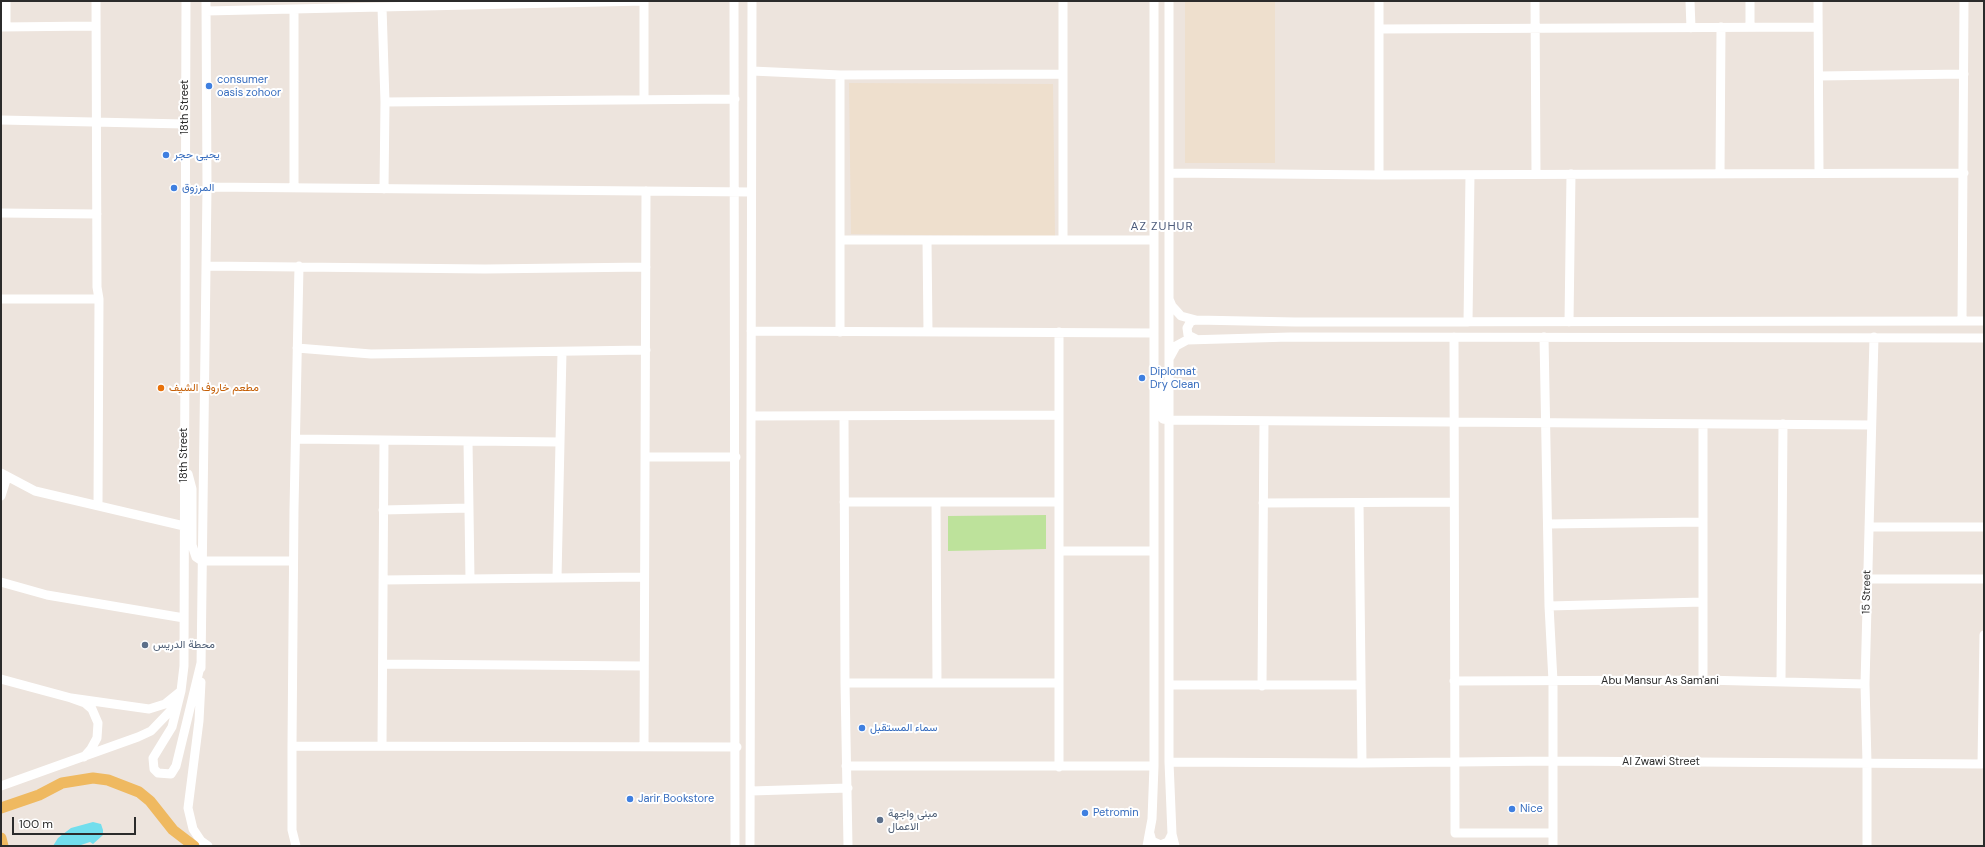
<!DOCTYPE html>
<meta charset="utf-8">
<style>
body{margin:0}
#map{position:relative;width:1985px;height:847px;overflow:hidden;background:#ede4dd;font-family:"DM Sans",sans-serif}
canvas{display:block}
.frame{position:absolute;inset:0;border:2px solid #2b2b2b;pointer-events:none}
.scale{position:absolute;left:12px;top:817px;width:124px;height:18px;box-sizing:border-box;border:2px solid #2b2b2b;border-top:0;padding-left:5px;font-size:12px;line-height:14px;white-space:nowrap;color:#2b2b2b;-webkit-text-stroke:3px #fff;paint-order:stroke}
</style>
<div id="map">
<canvas width="1985" height="847"></canvas>
<div class="frame"></div>
<div class="scale">100 m</div>
</div>
<script>
const c = document.querySelector('canvas').getContext('2d');
c.lineJoin = 'round';
function fill(path, color) {
  c.fillStyle = color;
  c.fill(path, 'evenodd');
}
function toPath(rows) {
  const path = new Path2D();
  for (const r of rows) {
    path.moveTo(r[0], r[1]);
    for (let i = 2; i < r.length; i += 2) path.lineTo(r[i], r[i + 1]);
  }
  return path;
}
function strokePath(path, color, width, dash) {
  c.strokeStyle = color;
  c.lineWidth = width;
  c.lineCap = dash ? 'butt' : 'round';
  c.setLineDash(dash || []);
  c.stroke(path);
}
function label(font, color, halo, rows, align = 'center') {
  c.font = font + ' "DM Sans",Vazirmatn,sans-serif';
  c.lineWidth = 4;
  c.setLineDash([]);
  c.textBaseline = 'middle';
  c.strokeStyle = halo;
  c.fillStyle = color;
  for (const [text, x, y, turn = 0] of rows) {
    c.save();
    c.translate(x, y);
    c.rotate((+turn || 0) * Math.PI / 180);
    c.textAlign = isNaN(turn) ? turn : align;
    if (halo) c.strokeText(text, 0, 0);
    c.fillText(text, 0, 0);
    c.restore();
  }
}
fill(toPath([
 [1185,1,1275,1,1275,163,1185,163],
 [849,83,1053,84,1055,237,851,234]
]), '#eedfcd');
fill(toPath([
 [1046,515,1046,549,948,551,948,516]
]), '#bde29b');
fill(toPath([
 [93,822,101,824,103,830,103,835,93,844,90,842,78,846,53,846,58,838,71,828]
]), '#72deed');
strokePath(toPath([
 [6,1,6,27],
 [96,1,97,287,99,299,98,505],
 [186,1,184,666,181,691,172,727,153,758,154,769,158,773,171,774,176,766,201,663],
 [644,1,644,99],
 [734,1,735,846],
 [1063,1,1063,240],
 [1169,1,1169,762,1172,834,1175,846],
 [1379,1,1379,175],
 [1535,1,1536,174],
 [1690,1,1691,28],
 [1750,1,1750,27],
 [1818,1,1819,173],
 [382,7,385,102],
 [206,11,644,1],
 [1,27,96,26],
 [1379,29,1818,27],
 [752,71,840,75,1063,74],
 [1819,76,1964,74],
 [1,120,185,124],
 [1169,173,1379,175,1964,173],
 [1720,174,1721,27],
 [207,187,751,192],
 [294,188,294,10],
 [384,189,385,102,735,99],
 [1,213,97,214],
 [841,240,1154,240],
 [927,240,928,332],
 [206,266,485,269,646,267],
 [1,299,99,299],
 [1169,299,1172,306,1181,316,1196,320,1295,322,1984,321],
 [1962,321,1964,1],
 [1468,322,1470,175],
 [1569,322,1571,174],
 [751,331,1154,333],
 [840,332,840,75],
 [1454,337,1455,833,1553,833],
 [1544,337,1549,606,1553,681,1553,846],
 [1196,339,1188,335,1187,328,1191,321,1196,320],
 [297,348,371,354,646,350],
 [1170,357,1176,346,1187,340,1290,337,1984,338],
 [1157,377,1160,388,1161,416,1163,419,1169,420,1871,425],
 [751,416,1058,415],
 [844,416,845,683,848,846],
 [296,439,560,442],
 [468,441,470,579],
 [645,457,736,457],
 [1,473,35,491,184,526],
 [188,474,192,489,192,545,196,557,202,561,293,561],
 [1,496,7,477],
 [844,502,1059,502],
 [936,502,937,683],
 [1263,503,1454,502],
 [1359,503,1362,763],
 [383,510,469,508],
 [1548,524,1703,522],
 [1869,527,1984,527],
 [1059,551,1154,551],
 [557,578,562,352],
 [1867,579,1984,579],
 [383,580,644,577],
 [1,582,47,595,184,618],
 [1549,606,1703,602],
 [383,664,644,666],
 [201,668,207,187,206,1],
 [1,679,71,698],
 [1703,680,1703,424],
 [1454,681,1703,680,1865,684],
 [1781,681,1783,424],
 [201,682,199,721,188,808,193,829,201,841,208,846],
 [845,683,1058,683],
 [1169,685,1361,685],
 [1262,686,1264,421],
 [292,746,737,747],
 [382,746,384,440],
 [644,747,646,191],
 [84,757,91,749,97,738,98,723,92,709,85,703,71,698,149,709,165,704,181,691],
 [1169,762,1362,763,1553,761,1982,764,1984,635],
 [846,766,1154,766],
 [1059,767,1059,332],
 [1,786,138,737,151,731,176,705],
 [751,791,848,788],
 [1150,834,1152,841,1161,845,1168,842,1172,834],
 [296,846,292,830,292,746,294,509,299,266],
 [750,846,752,1],
 [1147,846,1152,819,1154,766,1154,1],
 [1867,846,1867,763,1865,684,1874,337]
]), '#fff', 9);
strokePath(toPath([
 [1,808,39,795,62,783,93,778,108,780,139,792,150,801,173,830,194,846],
 [1,838,3,846]
]), '#efb960', 11);
for (const [x, y, r, color] of [
 [209,86,4,"#3f7fe0"],
 [166,155,4,"#3f7fe0"],
 [174,188,4,"#3f7fe0"],
 [1142,378,4,"#3f7fe0"],
 [161,388,4,"#e8710a"],
 [145,645,4,"#5c6f8a"],
 [862,728,4,"#3f7fe0"],
 [630,799,4,"#3f7fe0"],
 [1512,809,4,"#3f7fe0"],
 [1085,813,4,"#3f7fe0"],
 [880,820,4,"#5c6f8a"]
]) {
  const dot = new Path2D();
  dot.arc(x, y, r, 0, 2 * Math.PI);
  c.fillStyle = color;
  c.fill(dot);
  strokePath(dot, '#fff', 1.5);
}
label('11px', '#366cbe', '#fff', [
 ["consumer",217,80],
 ["oasis zohoor",217,93],
 ["يحيى حجر",174,155],
 ["المرزوق",182,188],
 ["Diplomat",1150,372],
 ["Dry Clean",1150,385],
 ["سماء المستقبل",870,728],
 ["Jarir Bookstore",638,799],
 ["Nice",1520,809],
 ["Petromin",1093,813]
], 'left');
label('11px', '#2b2b2b', '#fff', [
 ["18th Street",185,107,-90],
 ["18th Street",184,455,-90],
 ["15 Street",1867,592,-89],
 ["Abu Mansur As Sam'ani",1660,681],
 ["Al Zwawi Street",1661,762]
]);
label('11px', '#c56008', '#fff', [
 ["مطعم خاروف الشيف",169,388]
], 'left');
label('11px', '#4e5e75', '#fff', [
 ["محطة الدريس",153,645],
 ["مبنى واجهة",888,814],
 ["الاعمال",888,827]
], 'left');
c.letterSpacing = '1px';
label('12px', '#4c5b7b', '#fff', [
 ["AZ ZUHUR",1162,227]
]);
c.letterSpacing = '0px';
</script>
